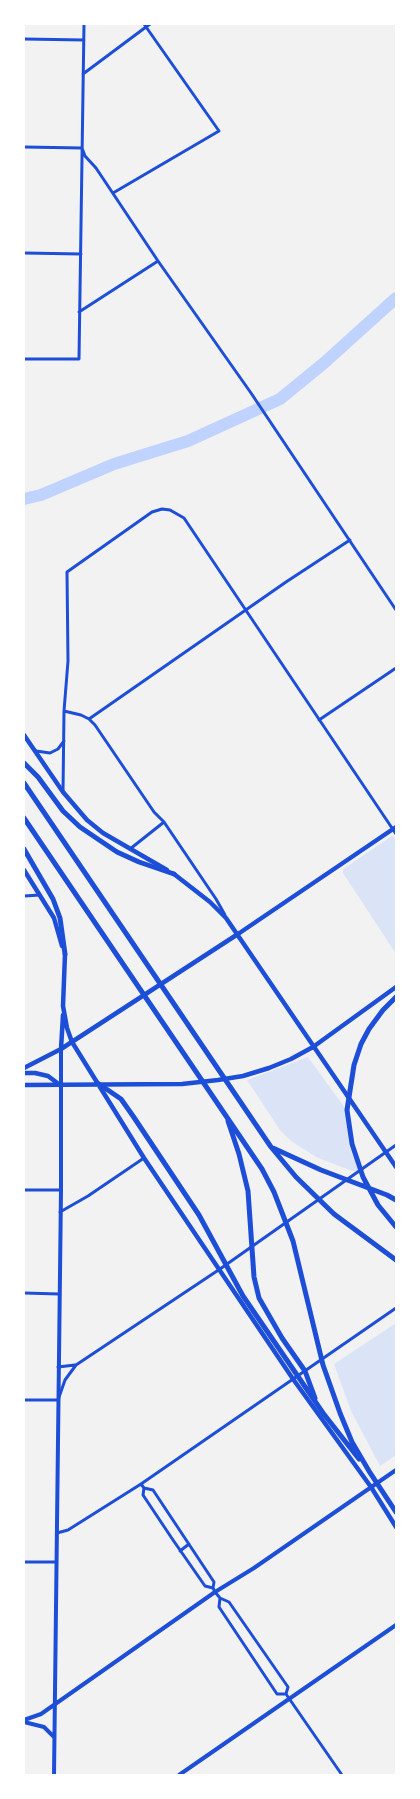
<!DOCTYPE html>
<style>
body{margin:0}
#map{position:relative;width:420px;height:1799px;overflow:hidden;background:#f2f2f2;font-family:"Alegreya Sans",sans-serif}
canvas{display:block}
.frame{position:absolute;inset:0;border:25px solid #fff;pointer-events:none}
</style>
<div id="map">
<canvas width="420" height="1799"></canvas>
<div class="frame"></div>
</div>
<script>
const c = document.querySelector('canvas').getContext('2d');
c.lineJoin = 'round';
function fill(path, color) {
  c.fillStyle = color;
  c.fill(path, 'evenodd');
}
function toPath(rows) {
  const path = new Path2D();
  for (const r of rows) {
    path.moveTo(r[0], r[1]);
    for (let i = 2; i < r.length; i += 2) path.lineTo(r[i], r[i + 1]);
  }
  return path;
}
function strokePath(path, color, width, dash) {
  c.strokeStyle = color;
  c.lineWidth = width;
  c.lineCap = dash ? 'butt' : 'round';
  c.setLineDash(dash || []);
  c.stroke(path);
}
fill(toPath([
 [392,836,396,838,396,954,343,873,343,869],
 [308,1057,345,1108,349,1146,358,1169,356,1171,352,1171,316,1157,291,1141,280,1130,247,1080],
 [396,1323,396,1455,380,1466,351,1411,334,1364]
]), '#dbe4f7');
strokePath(toPath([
 [24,499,41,495,114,464,188,441,280,399,324,363,396,298]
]), '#bfd3fe', 12);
strokePath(toPath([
 [24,39,84,40],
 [83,74,150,24],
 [24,147,82,148,85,156,96,168,158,261,251,393,396,610],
 [113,193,219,131,144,24],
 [24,253,81,254],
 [79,312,158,261],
 [24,359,79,359,84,24],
 [64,711,81,715,89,719,95,725,154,812,164,822,216,899,225,915],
 [89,719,286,582,350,540],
 [319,720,396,668],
 [36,751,50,753,58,749,64,741],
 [63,792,64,711,68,661,67,572,152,512,162,509,170,510,184,518,396,834],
 [130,849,164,822],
 [24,896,40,895],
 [24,1190,61,1190],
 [60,1212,88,1196,144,1158],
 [24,1293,59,1294],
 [58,1367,75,1365],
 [24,1400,58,1400,65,1380,76,1365,220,1269,396,1145],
 [141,1484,144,1488,143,1495,173,1540,205,1586,213,1588],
 [144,1488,153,1490,214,1582,213,1588,215,1592,220,1598,229,1602,288,1687,286,1694,342,1775],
 [57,1533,68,1530,141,1484,396,1308],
 [180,1551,189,1544],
 [24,1562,56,1562],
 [220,1598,219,1607,277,1694,286,1694]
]), '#1d4ed8', 3);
strokePath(toPath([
 [24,1720,41,1714,215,1592,254,1568,396,1470],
 [24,1722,44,1727,54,1737],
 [54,1775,61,1190,61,1049],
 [179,1775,396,1625]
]), '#1d4ed8', 4);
strokePath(toPath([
 [24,735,63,792,87,820,103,833,167,870],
 [24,870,54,918,62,946],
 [238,934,396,827],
 [313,1047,396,987]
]), '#1d4ed8', 4.5);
strokePath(toPath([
 [174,874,210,902,226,918,396,1167],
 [65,954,63,1006,67,1028,72,1042,144,1158,293,1379,371,1487,396,1527],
 [61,1049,63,1015],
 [24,1068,61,1049,238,934],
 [24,1073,35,1073,48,1076,60,1085],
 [24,1085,182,1084,218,1080,243,1076,269,1068,291,1059,313,1047]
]), '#1d4ed8', 4.5);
strokePath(toPath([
 [24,763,38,777,63,811,80,827,117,852,139,862,174,874],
 [24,783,271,1147,296,1177,334,1214,396,1260],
 [24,818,262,1169,274,1192,293,1241,323,1365,340,1413,352,1442,369,1471,396,1512],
 [24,849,53,899,60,918,65,954],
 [396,997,383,1010,369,1029,361,1044,354,1065,347,1110,352,1144,363,1177,378,1205,396,1227],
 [99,1084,121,1099,133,1116,199,1215,243,1296,323,1413,359,1459],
 [228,1121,239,1154,248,1191,254,1277,259,1298,282,1338,305,1371,315,1398],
 [273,1148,321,1170,387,1195,396,1200]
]), '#1d4ed8', 5);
</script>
